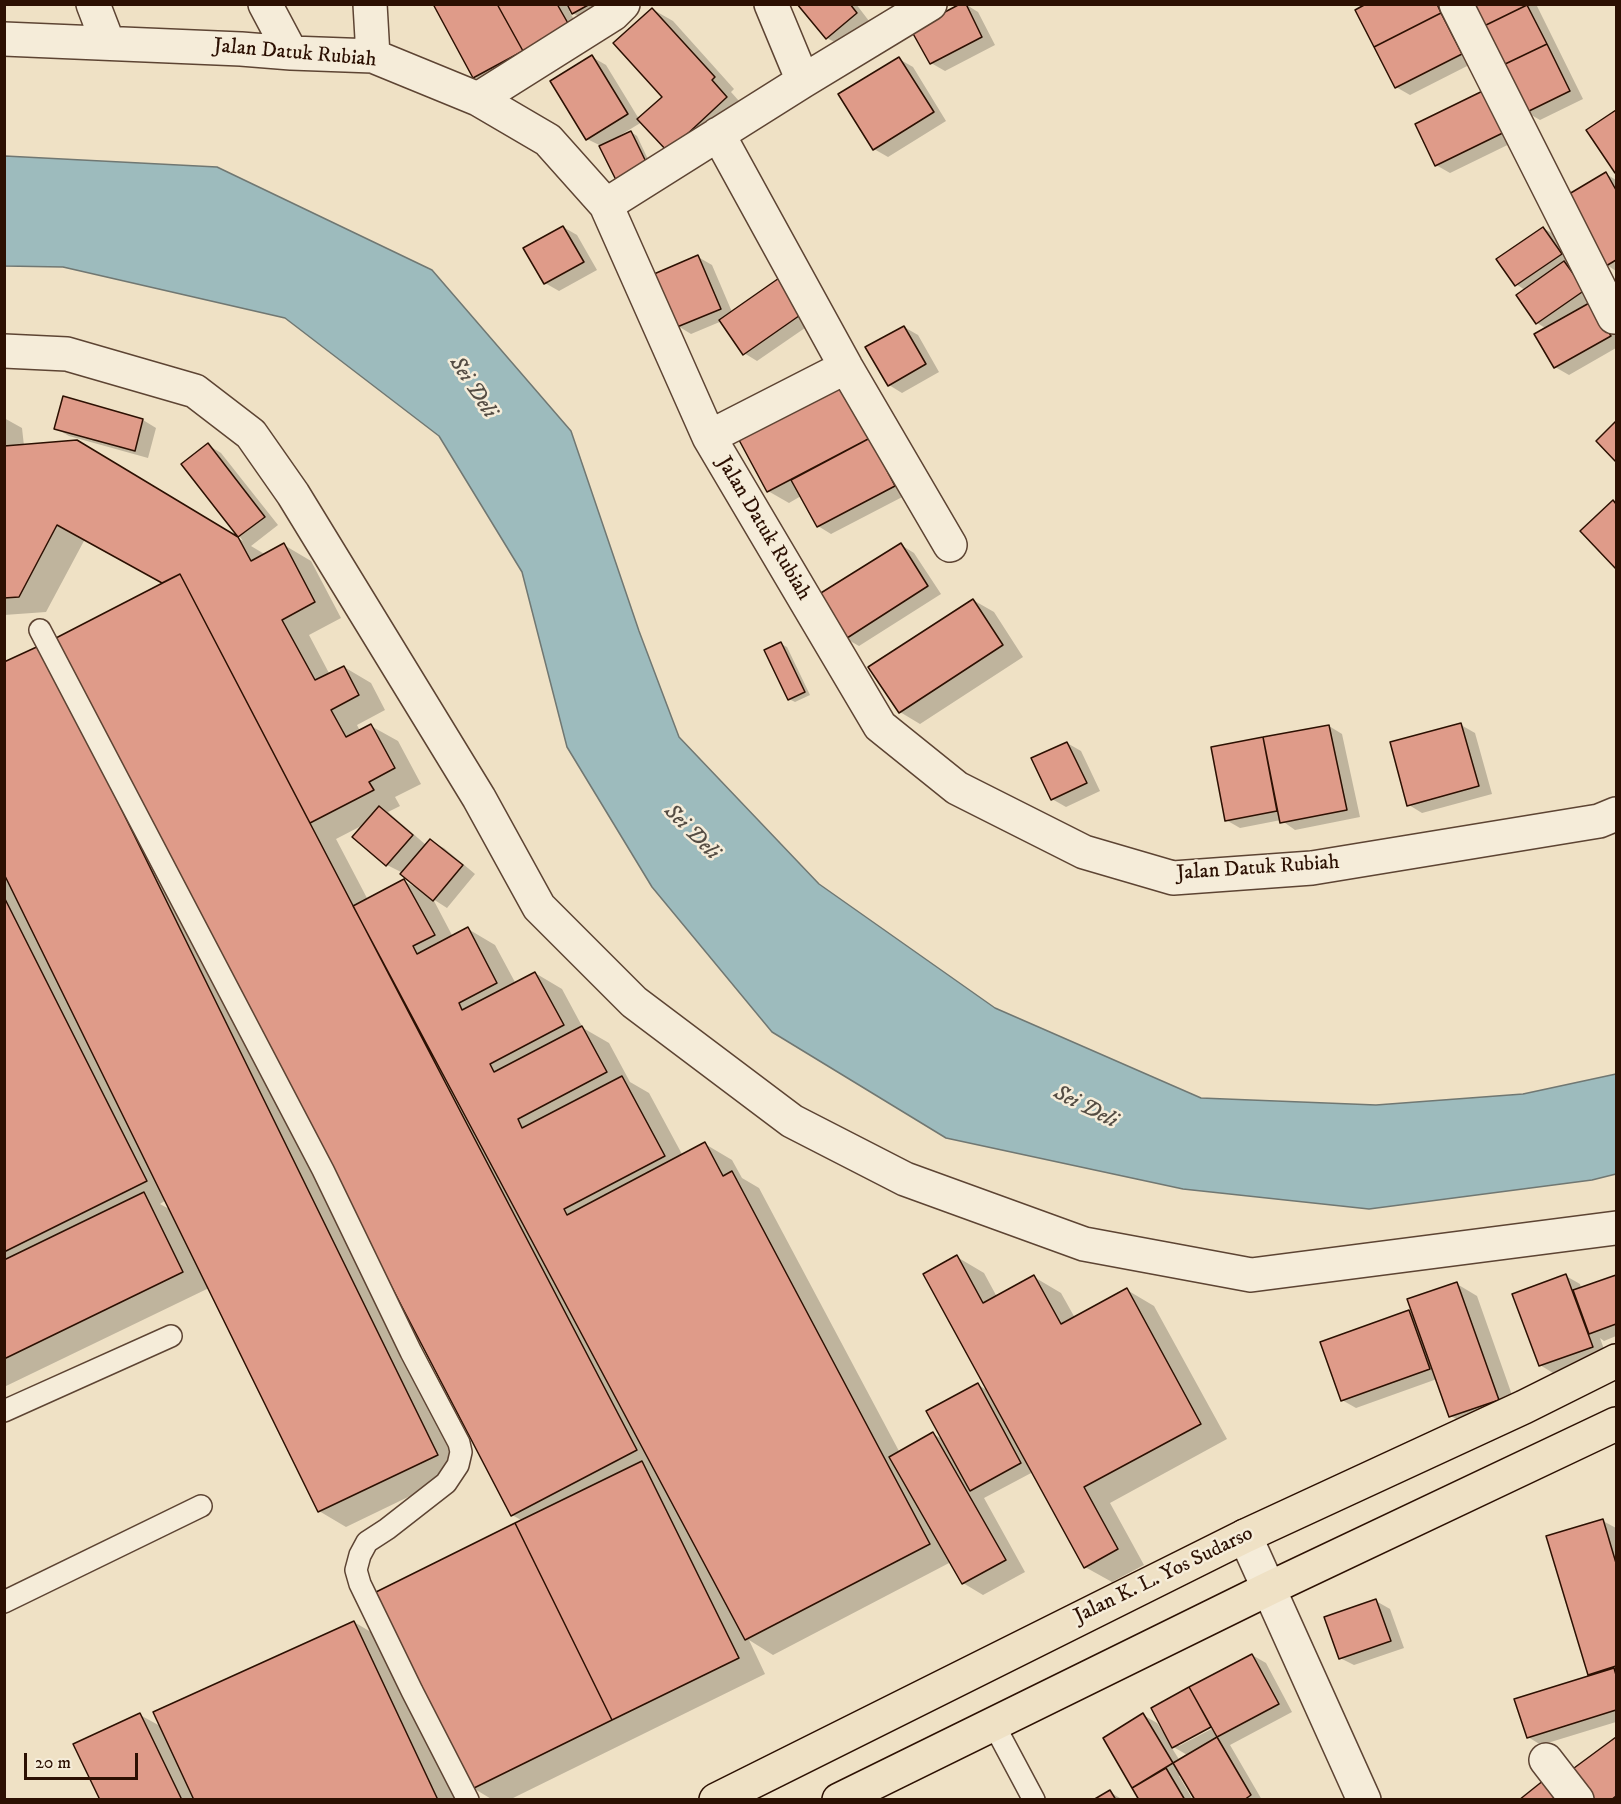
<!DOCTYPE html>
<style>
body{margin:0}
#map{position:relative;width:1621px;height:1804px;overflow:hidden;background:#efe1c5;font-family:"IM FELL DW Pica",serif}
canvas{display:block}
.frame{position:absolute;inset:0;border:6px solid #2c1002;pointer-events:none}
.scale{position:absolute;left:24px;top:1753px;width:114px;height:27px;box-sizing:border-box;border:3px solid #2c1002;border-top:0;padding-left:8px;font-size:18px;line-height:21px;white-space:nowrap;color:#2c1002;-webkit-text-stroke:4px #f5ecd9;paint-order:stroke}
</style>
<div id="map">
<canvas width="1621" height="1804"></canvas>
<div class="frame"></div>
<div class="scale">20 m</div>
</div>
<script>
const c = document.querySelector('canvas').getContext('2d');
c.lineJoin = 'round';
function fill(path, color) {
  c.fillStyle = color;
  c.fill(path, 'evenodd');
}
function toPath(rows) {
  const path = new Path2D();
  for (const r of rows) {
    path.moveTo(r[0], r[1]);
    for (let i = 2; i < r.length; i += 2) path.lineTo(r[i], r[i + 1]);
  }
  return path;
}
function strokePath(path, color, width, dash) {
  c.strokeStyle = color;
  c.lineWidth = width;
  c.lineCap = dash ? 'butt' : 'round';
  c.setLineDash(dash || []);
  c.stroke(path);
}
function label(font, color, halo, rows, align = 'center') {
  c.font = font + ' "IM FELL DW Pica",serif';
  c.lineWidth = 5;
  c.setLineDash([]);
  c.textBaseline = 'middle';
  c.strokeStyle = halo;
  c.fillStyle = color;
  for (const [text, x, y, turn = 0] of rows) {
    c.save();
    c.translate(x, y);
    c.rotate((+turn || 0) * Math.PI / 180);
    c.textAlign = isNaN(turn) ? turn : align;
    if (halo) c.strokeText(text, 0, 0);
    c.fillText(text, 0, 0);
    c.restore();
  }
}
const water = toPath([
 [5,156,217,167,432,270,571,431,639,631,679,737,819,884,995,1008,1201,1098,1376,1105,1523,1094,1616,1074,1616,1174,1592,1180,1369,1209,1183,1189,946,1138,772,1032,652,887,567,747,522,572,439,436,285,318,63,267,5,266,5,156]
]);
fill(water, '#9dbbbd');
strokePath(water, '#707772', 1.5);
fill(toPath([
 [434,4,617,4,587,21,569,11,582,33,488,84,475,77],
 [799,4,856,4,869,21,840,45,827,38],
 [965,4,978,12,995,45,945,71,931,63],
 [1370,4,1445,4,1475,62,1410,95,1396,87],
 [1473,4,1536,4,1583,99,1540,120,1526,112],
 [652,9,673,21,734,89,731,92,747,110,689,162,642,122,619,136,620,138,631,132,637,136,654,172,587,139,592,57,606,65,639,119,664,97],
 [899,59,913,67,946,121,888,157,874,149],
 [1616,112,1616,172,1589,131],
 [1417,125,1528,135,1450,173,1436,165],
 [1606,174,1616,180,1616,271,1607,265],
 [563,227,577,235,597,270,559,291,545,283,525,248],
 [1543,228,1557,236,1574,262,1569,265,1578,270,1616,332,1616,348,1569,375,1555,367,1536,335,1547,329,1537,323,1525,290,1516,284],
 [698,257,712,265,732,312,782,278,818,319,757,361,744,353,722,321,691,334,678,326],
 [904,327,918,335,939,372,902,393,889,385],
 [64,398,143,420,156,428,148,458,69,436,55,428],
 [862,399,908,494,831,534,818,526,801,496,789,503,768,491],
 [4,418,22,428,24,446,104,457,243,541,183,464,208,445,221,453,278,525,251,546,266,555,284,545,311,561,341,618,309,635,330,675,344,667,371,683,385,710,357,725,360,731,371,726,398,741,421,784,395,797,400,806,388,812,426,845,430,841,444,848,475,874,447,908,433,899,453,937,468,929,495,945,516,984,535,973,562,989,583,1028,609,1043,630,1082,649,1093,683,1156,705,1144,732,1160,742,1178,759,1188,900,1453,933,1434,944,1440,978,1385,989,1391,957,1257,984,1273,997,1297,1034,1277,1061,1293,1075,1318,1127,1290,1154,1306,1227,1439,1110,1503,1144,1565,1112,1582,1085,1567,1033,1472,984,1498,1025,1572,983,1595,963,1583,951,1562,773,1655,749,1640,765,1674,509,1800,493,1800,473,1788,523,1521,512,1515,122,767,464,1470,346,1527,319,1511,209,1288,4,1387,4,664,165,583,85,539,46,612,4,615],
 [365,824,387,865,401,872,420,888,419,889,404,881,368,900,336,839],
 [166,1200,171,1210,160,1204],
 [1616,423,1616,460,1598,441],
 [1614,502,1616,504,1616,567,1583,531],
 [901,545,914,553,941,594,859,646,845,638],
 [973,600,994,612,1023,657,920,724,900,712],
 [781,644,787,647,810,695,795,702,789,699],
 [1461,725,1475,733,1492,794,1422,813,1409,805],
 [1329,726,1342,734,1360,817,1295,830,1281,820,1240,828,1226,820,1212,748],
 [1067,743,1081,751,1100,791,1066,807,1052,799],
 [1566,1276,1580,1284,1581,1289,1616,1276,1616,1336,1604,1341,1600,1338,1606,1355,1553,1373,1540,1365],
 [1457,1284,1477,1296,1518,1412,1471,1428,1451,1416,1437,1379,1356,1408,1342,1400,1409,1312,1414,1315],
 [1603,1521,1616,1528,1616,1722,1541,1745,1528,1737,1593,1676,1590,1674],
 [1376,1601,1390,1609,1404,1648,1354,1665,1340,1658],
 [354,1622,381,1638,456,1800,101,1800,140,1715,162,1727],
 [1252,1655,1266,1663,1292,1712,1230,1745,1262,1800,1197,1800,1182,1774,1179,1776,1193,1800,1141,1800,1105,1738,1143,1715,1157,1723,1163,1732,1165,1731,1153,1709],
 [1217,1722,1219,1725,1179,1746,1179,1743],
 [1170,1745,1189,1756,1180,1761],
 [1616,1739,1616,1800,1593,1800],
 [1110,1792,1123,1800,1096,1800]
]), '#0003');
const building = toPath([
 [433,4,497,4,523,51,473,78,433,4],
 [497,4,557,4,569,25,523,51,497,4],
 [567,4,590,4,572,14,567,4],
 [797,4,850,4,857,13,826,39,797,4],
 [960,4,966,4,982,37,930,64,911,30,960,4],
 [1366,4,1437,4,1441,13,1374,47,1355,10,1366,4],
 [1471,4,1527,4,1527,5,1482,27,1471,4],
 [1527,5,1547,44,1501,66,1482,27,1527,5],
 [652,8,715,77,712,80,727,97,668,152,637,119,662,97,613,43,652,8],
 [1441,13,1462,54,1395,88,1374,47,1441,13],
 [1547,44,1570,91,1525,113,1501,66,1547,44],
 [592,55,628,114,586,140,550,81,592,55],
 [899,57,934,112,873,150,838,94,899,57],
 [1495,85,1515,127,1435,166,1415,124,1495,85],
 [1616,110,1616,172,1615,173,1586,130,1616,110],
 [631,131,649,168,618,184,599,146,631,131],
 [1606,172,1616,190,1616,260,1606,266,1564,197,1606,172],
 [563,226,584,262,544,284,523,248,563,226],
 [1543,227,1562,254,1515,286,1496,259,1543,227],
 [698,255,721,309,677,327,654,274,698,255],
 [1564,261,1585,290,1536,324,1516,295,1564,261],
 [782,276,806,311,743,355,719,320,782,276],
 [1591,302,1611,336,1554,368,1534,334,1591,302],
 [904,326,926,364,888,386,865,347,904,326],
 [842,386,870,438,767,492,739,440,842,386],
 [63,396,143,419,135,451,54,429,63,396],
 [1616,421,1616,462,1596,441,1616,421],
 [870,438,895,486,817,527,791,480,870,438],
 [77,440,238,537,251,561,284,543,315,602,282,620,315,680,344,666,359,695,331,710,346,737,371,724,395,768,369,782,374,790,310,823,180,574,162,583,57,525,19,597,4,598,4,446,77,440],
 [208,443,265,517,238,537,181,464,208,443],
 [1613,500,1616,504,1616,569,1580,531,1613,500],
 [901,543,928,586,844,640,816,596,901,543],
 [180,574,637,1450,511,1516,54,639,180,574],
 [973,599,1003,645,899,713,868,667,973,599],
 [781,642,805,692,788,700,764,650,781,642],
 [41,645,438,1455,318,1512,4,874,4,662,41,645],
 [1461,723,1479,786,1407,806,1390,742,1461,723],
 [1329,725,1347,810,1280,823,1263,737,1329,725],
 [1263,737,1277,811,1225,821,1211,747,1263,737],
 [1067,742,1087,783,1051,800,1031,758,1067,742],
 [379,806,413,835,386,866,352,837,379,806],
 [430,839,463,865,433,901,400,874,430,839],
 [404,879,435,935,413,946,417,954,468,927,497,983,459,1003,462,1010,535,972,564,1025,490,1064,494,1072,582,1026,607,1072,518,1119,522,1128,622,1076,665,1156,564,1209,567,1215,705,1142,723,1176,732,1171,930,1544,745,1640,353,906,404,879],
 [4,897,147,1181,4,1252,4,897],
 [144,1192,183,1272,4,1359,4,1260,144,1192],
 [957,1255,983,1303,1034,1275,1061,1324,1127,1288,1201,1424,1084,1487,1118,1549,1084,1568,923,1274,957,1255],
 [1566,1274,1593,1347,1539,1366,1512,1294,1566,1274],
 [1616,1275,1616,1324,1589,1334,1573,1290,1616,1275],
 [1457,1282,1499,1400,1449,1417,1407,1299,1457,1282],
 [1409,1310,1430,1369,1341,1401,1320,1342,1409,1310],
 [978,1383,1021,1463,970,1491,926,1411,978,1383],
 [933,1432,1006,1560,962,1584,889,1457,933,1432],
 [642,1461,739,1658,612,1720,515,1523,642,1461],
 [1603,1519,1616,1563,1616,1666,1588,1675,1546,1536,1603,1519],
 [515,1523,612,1720,472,1789,374,1593,515,1523],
 [1376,1599,1391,1641,1339,1659,1324,1617,1376,1599],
 [354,1621,438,1800,194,1800,153,1712,354,1621],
 [1252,1654,1279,1704,1217,1737,1189,1687,1252,1654],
 [1614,1668,1616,1675,1616,1710,1527,1738,1514,1699,1614,1668],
 [1189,1687,1211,1727,1172,1748,1151,1708,1189,1687],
 [140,1713,182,1800,100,1800,73,1744,140,1713],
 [1143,1713,1173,1763,1132,1788,1103,1738,1143,1713],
 [1217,1737,1251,1795,1244,1800,1195,1800,1173,1763,1217,1737],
 [1616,1737,1616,1796,1611,1800,1591,1800,1570,1771,1616,1737],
 [1166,1768,1185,1800,1139,1800,1132,1788,1166,1768],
 [1544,1780,1558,1800,1519,1800,1544,1780],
 [1110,1790,1116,1800,1093,1800,1110,1790]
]);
fill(building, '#df9b89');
strokePath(building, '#2c1002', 1.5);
const lane = toPath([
 [40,630,323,1170,411,1352,459,1443,461,1452,458,1465,446,1483,387,1529,367,1542,360,1555,356,1570,360,1584,412,1691,468,1800],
 [4,1411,171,1336],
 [4,1602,201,1506],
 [993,1723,1034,1800]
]);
const street = toPath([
 [93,4,108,43],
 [265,4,291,53],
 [370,4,373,56],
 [771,4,803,81],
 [1456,4,1614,317],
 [4,39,241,49,291,53,373,56,478,99,548,140,606,205,709,437,880,726,957,788,1084,852,1173,878,1312,868,1599,821,1616,814],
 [478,99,613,14,623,4],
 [718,134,846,367,950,545],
 [606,205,803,81,930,4],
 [4,351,67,354,195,391,251,434,293,494,479,798,539,907,634,1002,792,1121,905,1179,1084,1244,1251,1275,1616,1228],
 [709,437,846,367],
 [1245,1536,1364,1800],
 [1546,1760,1577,1800]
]);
const highway = toPath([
 [716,1800,1245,1536,1524,1407,1616,1361],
 [839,1800,1270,1588,1616,1424]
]);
strokePath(lane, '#5d4433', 24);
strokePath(street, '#5d4433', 36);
strokePath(highway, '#2c1002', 36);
strokePath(lane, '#f5ecd9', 21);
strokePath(street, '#f5ecd9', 33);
strokePath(highway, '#efe1c5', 33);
label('21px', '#2c1002', '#f5ecd9', [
 ["Jalan Datuk Rubiah",295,54,5],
 ["Jalan Datuk Rubiah",763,529,59],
 ["Jalan Datuk Rubiah",1258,869,-4],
 ["Jalan K. L. Yos Sudarso",1164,1576,-26]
]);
label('italic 22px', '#544c43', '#f5ecd9', [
 ["Sei Deli",472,388,57],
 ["Sei Deli",691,833,45],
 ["Sei Deli",1085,1108,27]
]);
</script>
